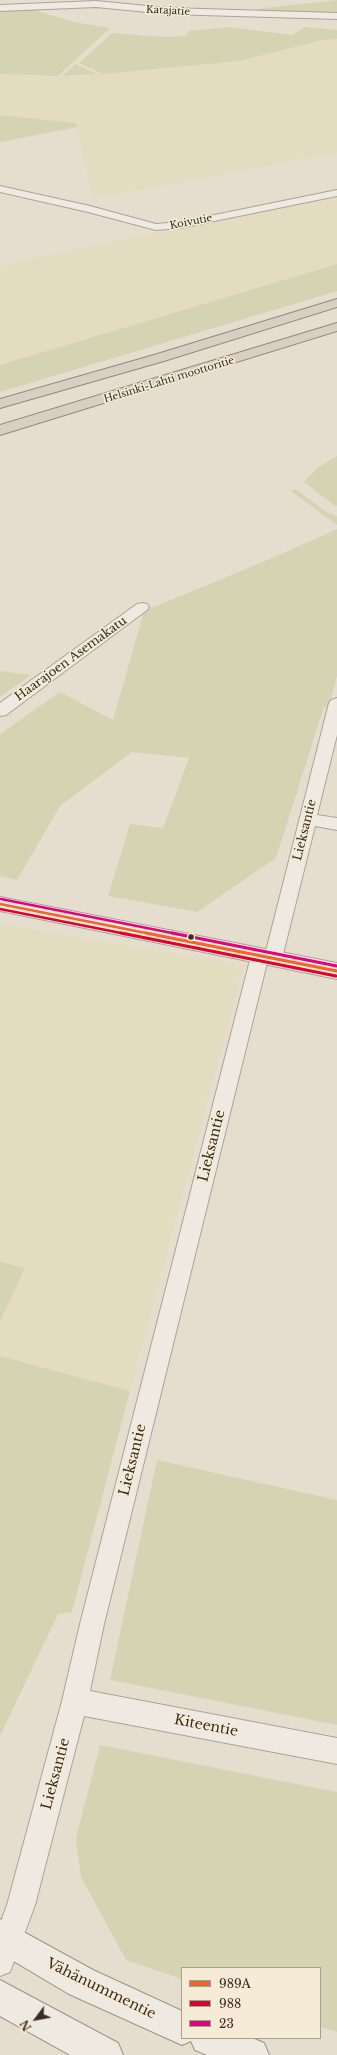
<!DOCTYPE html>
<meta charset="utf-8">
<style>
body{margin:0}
#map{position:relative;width:337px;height:2055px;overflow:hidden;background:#e5decf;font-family:"Libre Baskerville",serif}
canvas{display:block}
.legend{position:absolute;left:181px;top:1967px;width:140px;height:72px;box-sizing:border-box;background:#f5ebd7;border:1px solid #aa9e8e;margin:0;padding:5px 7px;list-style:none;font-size:12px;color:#3a2b20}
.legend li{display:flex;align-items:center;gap:8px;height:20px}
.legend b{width:20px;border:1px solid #aa9e8e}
.north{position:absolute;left:16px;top:1999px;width:40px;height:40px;-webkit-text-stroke:3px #f5ebd7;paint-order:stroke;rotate:238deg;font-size:11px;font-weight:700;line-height:16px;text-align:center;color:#3a2b20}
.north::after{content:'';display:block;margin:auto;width:14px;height:18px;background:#3a2b20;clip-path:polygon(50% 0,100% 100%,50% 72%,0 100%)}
</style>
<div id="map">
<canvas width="337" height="2055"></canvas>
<ul class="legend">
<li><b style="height:5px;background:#f26522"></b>989A</li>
<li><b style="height:5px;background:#e4002b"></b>988</li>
<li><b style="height:5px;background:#e5007d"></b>23</li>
</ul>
<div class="north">N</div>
</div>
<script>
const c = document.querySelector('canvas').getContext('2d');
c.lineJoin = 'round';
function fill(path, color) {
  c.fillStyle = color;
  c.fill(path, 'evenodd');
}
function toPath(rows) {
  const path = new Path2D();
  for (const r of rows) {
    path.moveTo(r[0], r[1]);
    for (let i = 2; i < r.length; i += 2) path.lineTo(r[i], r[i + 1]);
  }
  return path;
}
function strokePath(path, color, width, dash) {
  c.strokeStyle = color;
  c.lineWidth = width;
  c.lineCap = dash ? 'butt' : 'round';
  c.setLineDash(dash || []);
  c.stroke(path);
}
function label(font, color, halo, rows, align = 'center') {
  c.font = font + ' "Libre Baskerville",serif';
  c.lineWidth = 3;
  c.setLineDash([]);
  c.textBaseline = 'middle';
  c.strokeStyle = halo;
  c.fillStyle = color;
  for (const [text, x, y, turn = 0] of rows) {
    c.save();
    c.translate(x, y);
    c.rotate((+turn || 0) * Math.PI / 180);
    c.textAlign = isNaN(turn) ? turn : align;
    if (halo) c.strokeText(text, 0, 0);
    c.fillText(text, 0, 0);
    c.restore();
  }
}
fill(toPath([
 [337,39,337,153,93,199,76,123,0,115,0,74,70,77,155,69,322,40],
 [337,196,337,264,0,366,0,265],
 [0,924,244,965,130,1391,0,1356,0,1322,25,1269,0,1262]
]), '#e4dcc1');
fill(toPath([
 [337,0,337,15,241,12,264,8],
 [30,9,74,22,110,28,58,76,0,74,0,10],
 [229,27,292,35,305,27,337,30,337,39,322,40,239,61,103,74,79,63,112,33,165,37,185,36,189,31],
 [76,64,86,69,98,74,62,76],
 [0,115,76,123,77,127,0,142],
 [337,264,337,291,0,392,0,365],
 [337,456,337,506,335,506,304,482,317,468],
 [295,489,328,513,337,516,337,525,291,491],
 [337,529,337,676,328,709,324,707,276,858,197,912,108,896,130,824,163,828,189,758,132,752,60,806,17,880,0,876,0,734,60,692,113,720,144,611,272,558],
 [0,671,31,675,0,697],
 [0,1262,25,1268,0,1322],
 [0,1356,130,1391,72,1612,58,1614,0,1736],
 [157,1460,337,1500,337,1725,110,1680],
 [100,1745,337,1792,337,2032,320,2027,320,1968,182,1968,182,1979,126,1960,81,1877,76,1838]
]), '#d5d4b2');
const minor = toPath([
 [96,1,168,8,337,13,337,19,168,14,96,7,0,11,0,5,96,1],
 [0,186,90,206,156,224,180,222,337,190,337,196,180,228,156,230,88,212,0,192,0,186],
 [142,603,147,604,149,607,147,610,6,715,0,716,0,703,137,604,142,603],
 [337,698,337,735,317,815,337,818,337,830,315,826,282,958,279,963,273,965,267,963,104,1624,90,1691,337,1738,337,1764,84,1716,35,1905,10,1972,0,1976,0,1924,7,1905,62,1701,80,1624,251,956,254,951,260,949,266,951,329,703,331,700,337,698]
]);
const tertiary = toPath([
 [0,897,337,963,337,979,0,911,0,897]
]);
const secondary = toPath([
 [0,1919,93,1970,182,2011,182,2038,252,2038,264,2043,269,2055,207,2055,195,2050,191,2041,182,2045,69,1994,0,1953,0,1919],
 [0,1980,118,2043,123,2055,70,2055,0,2016,0,1980]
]);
const motorway = toPath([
 [337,299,337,307,164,361,0,408,0,399,154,355,337,299],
 [337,323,337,331,0,435,0,425,337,323]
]);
strokePath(minor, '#aba398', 2);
strokePath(tertiary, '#aba398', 2);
strokePath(secondary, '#9a9388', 2);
strokePath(motorway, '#90897f', 2);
fill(minor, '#eee9e1');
fill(tertiary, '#eee9e1');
fill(secondary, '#eee9e1');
fill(motorway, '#d8cec1');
strokePath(toPath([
 [0,904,151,934]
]), '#f26522', 2.5);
strokePath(toPath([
 [146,933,337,971]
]), '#f26522', 3);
strokePath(toPath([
 [0,909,126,934]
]), '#e4002b', 2.5);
strokePath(toPath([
 [121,933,336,976]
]), '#e4002b', 3);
strokePath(toPath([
 [1,899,177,934]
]), '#e5007d', 2.5);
strokePath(toPath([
 [172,933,337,966]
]), '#e5007d', 3);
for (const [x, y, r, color] of [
 [191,937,3.5,"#3a2b20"]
]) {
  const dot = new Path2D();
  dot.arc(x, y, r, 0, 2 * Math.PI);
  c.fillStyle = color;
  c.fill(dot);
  strokePath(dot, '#f5ebd7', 1.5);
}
label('10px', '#3a2b20', '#f5ebd7', [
 ["Katajatie",168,11,3],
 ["Koivutie",191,222,-11],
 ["Helsinki-Lahti moottoritie",169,380,-17]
]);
label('12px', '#3a2b20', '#f5ebd7', [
 ["Haarajoen Asemakatu",71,659,-36],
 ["Lieksantie",305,830,-76]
]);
label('14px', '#3a2b20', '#f5ebd7', [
 ["Lieksantie",212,1146,-76],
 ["Lieksantie",133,1460,-76],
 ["Kiteentie",206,1726,11],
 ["Lieksantie",56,1774,-75],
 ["Vähänummentie",101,1989,26]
]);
</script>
